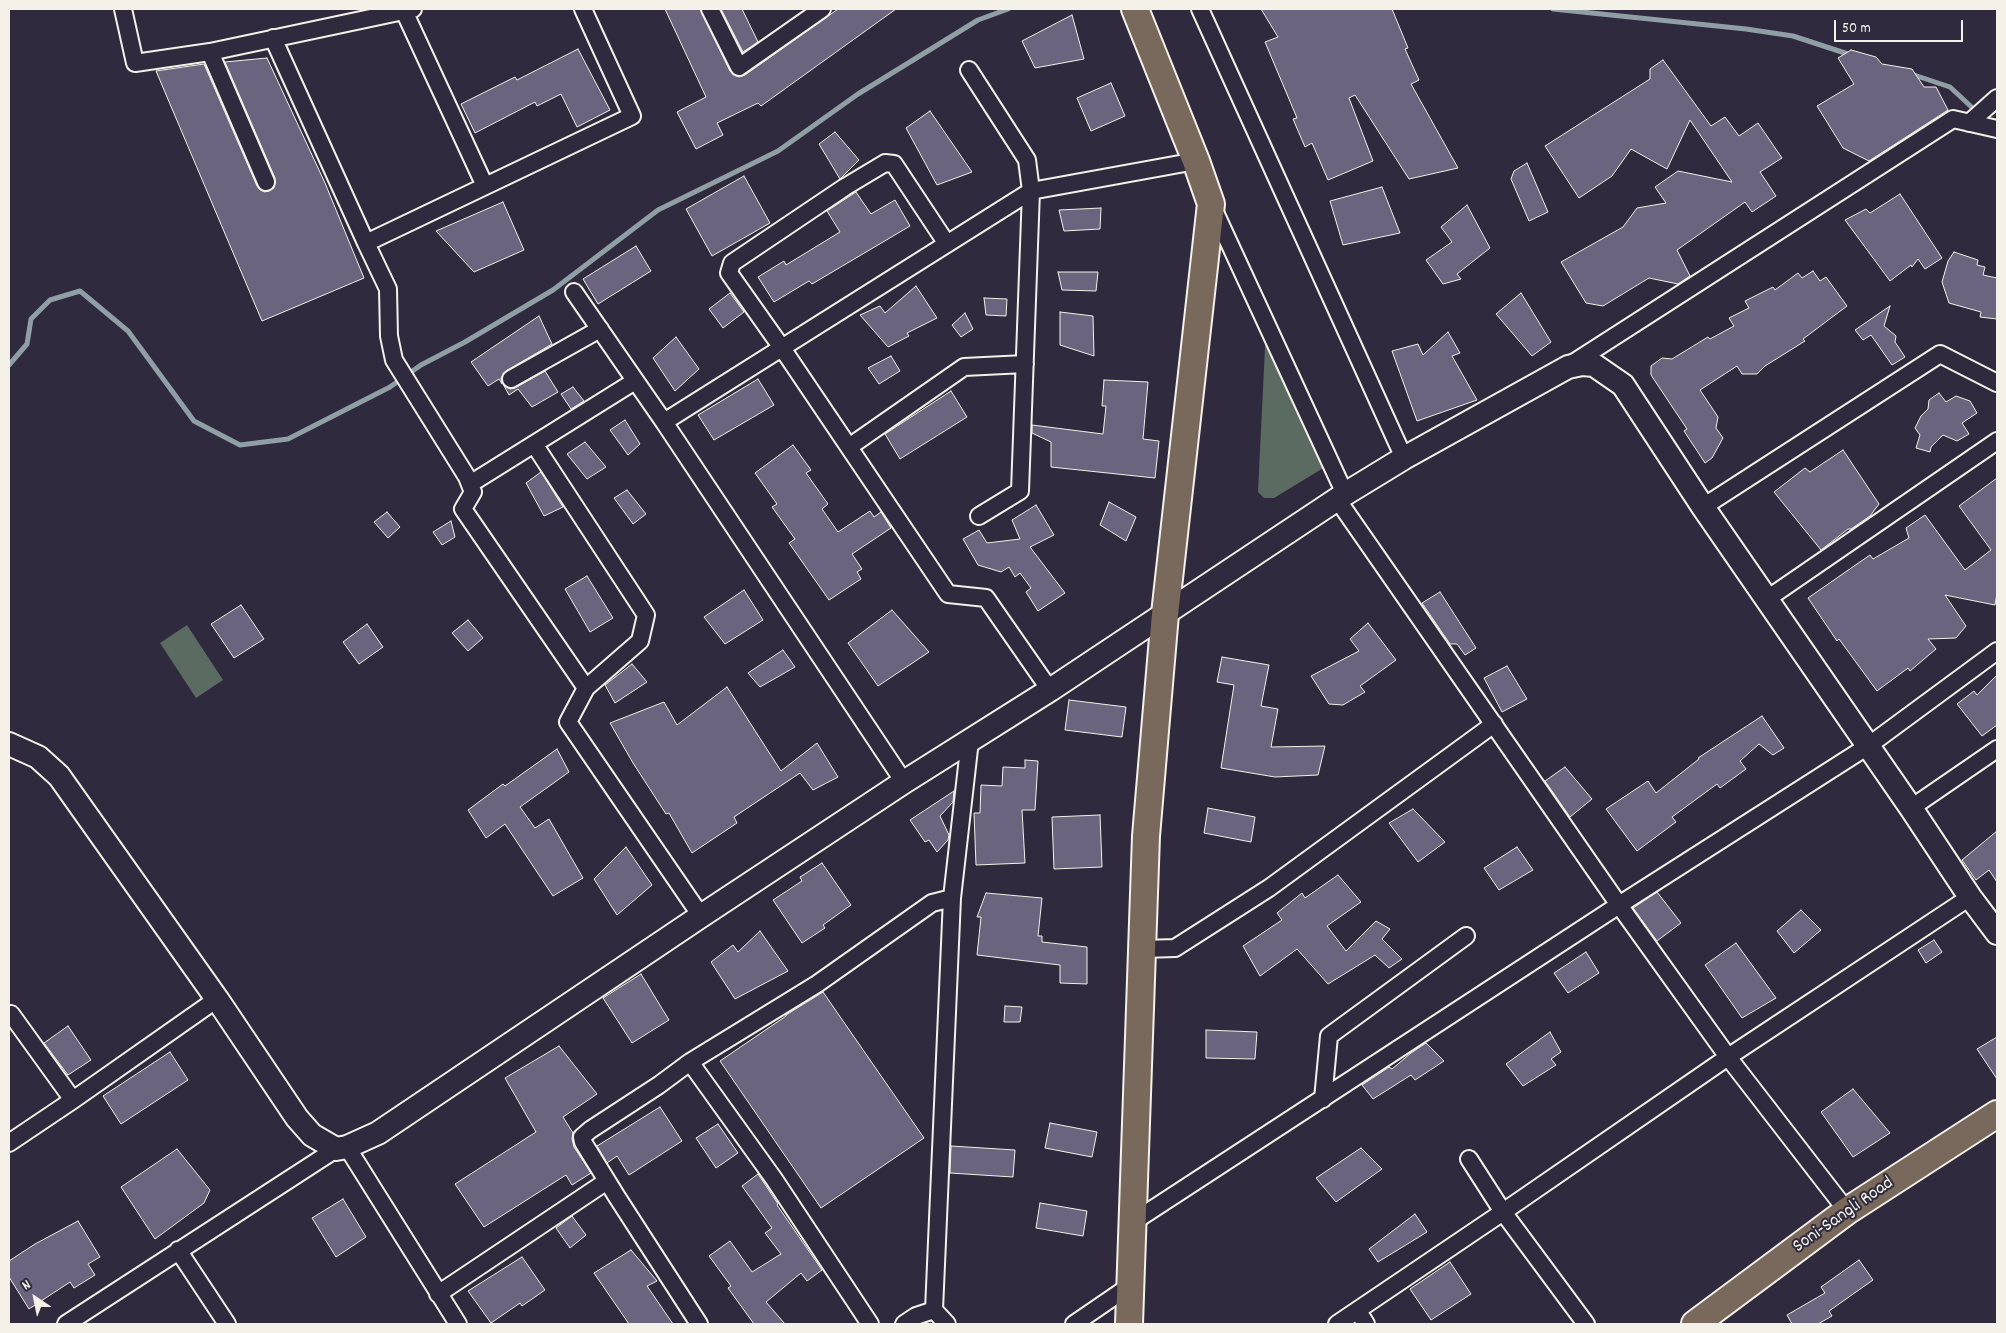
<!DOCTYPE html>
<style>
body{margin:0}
#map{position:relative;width:2006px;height:1333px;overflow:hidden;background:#2f2a3d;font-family:Dekko,sans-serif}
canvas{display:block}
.frame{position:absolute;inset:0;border:10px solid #f4f1e8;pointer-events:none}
.north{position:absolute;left:10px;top:1273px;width:50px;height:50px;-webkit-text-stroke:4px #2f2a3d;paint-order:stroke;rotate:326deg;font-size:14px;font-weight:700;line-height:20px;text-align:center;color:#f4f1e8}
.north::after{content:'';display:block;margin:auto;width:18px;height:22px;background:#f4f1e8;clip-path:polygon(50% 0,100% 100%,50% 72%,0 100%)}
.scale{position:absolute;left:1834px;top:20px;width:129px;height:22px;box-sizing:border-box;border:2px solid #f4f1e8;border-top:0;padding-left:6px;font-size:15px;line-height:18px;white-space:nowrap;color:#f4f1e8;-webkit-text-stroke:4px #2f2a3d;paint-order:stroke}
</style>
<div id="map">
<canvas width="2006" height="1333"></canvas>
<div class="frame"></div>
<div class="north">N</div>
<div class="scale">50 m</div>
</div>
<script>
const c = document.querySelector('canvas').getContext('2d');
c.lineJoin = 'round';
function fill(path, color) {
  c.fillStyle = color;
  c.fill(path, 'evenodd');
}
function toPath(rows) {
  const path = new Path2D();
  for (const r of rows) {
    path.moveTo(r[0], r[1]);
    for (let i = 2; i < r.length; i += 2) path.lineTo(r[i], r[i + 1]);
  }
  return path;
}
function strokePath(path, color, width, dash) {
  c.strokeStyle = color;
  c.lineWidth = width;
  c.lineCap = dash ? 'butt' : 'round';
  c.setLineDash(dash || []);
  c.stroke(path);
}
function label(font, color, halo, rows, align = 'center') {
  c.font = font + ' Dekko,sans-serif';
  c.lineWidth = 4;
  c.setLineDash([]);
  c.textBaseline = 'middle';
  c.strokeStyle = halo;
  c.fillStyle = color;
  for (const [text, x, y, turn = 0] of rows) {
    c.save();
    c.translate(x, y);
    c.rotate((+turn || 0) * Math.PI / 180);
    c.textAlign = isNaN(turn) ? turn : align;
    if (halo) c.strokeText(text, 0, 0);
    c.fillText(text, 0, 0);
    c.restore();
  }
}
fill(toPath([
 [1266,327,1325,467,1274,498,1264,498,1258,492],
 [187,625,223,680,196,698,160,643]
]), '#5b6b62');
strokePath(toPath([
 [1553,9,1746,29,1793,36,1851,55],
 [1911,74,1950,87,1978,113],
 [9,365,27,344,31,319,50,300,80,291,128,331,194,421,240,445,288,439,390,387,421,365,465,342,553,290,658,210,778,151,858,94,978,20,1008,9]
]), '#909ea5', 5);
const building = toPath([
 [665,9,700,9,730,71,739,77,745,75,838,9,896,9,761,106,758,103,717,123,723,135,696,149,677,112,706,97,665,9],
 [721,9,742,9,758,42,743,52,721,9],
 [1261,9,1392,9,1408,48,1405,49,1419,80,1411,84,1458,168,1409,179,1355,95,1349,98,1373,161,1328,180,1312,143,1305,147,1293,119,1297,118,1265,42,1278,37,1261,9],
 [1072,15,1084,59,1035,68,1022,41,1072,15],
 [578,49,610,110,577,127,561,94,537,106,535,102,475,133,461,104,515,77,517,80,578,49],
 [1851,50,1876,57,1882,64,1912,69,1924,87,1936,87,1948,110,1869,161,1843,148,1817,106,1854,84,1838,58,1851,50],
 [267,58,325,183,364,278,262,321,156,71,204,64,257,186,260,190,265,192,274,188,275,178,225,62,267,58],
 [1663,60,1711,126,1725,117,1739,136,1758,123,1782,158,1760,172,1776,196,1752,212,1745,202,1677,250,1690,276,1678,284,1649,278,1603,306,1586,303,1561,262,1623,227,1637,208,1666,203,1655,187,1678,171,1732,182,1690,120,1667,169,1631,149,1612,176,1579,198,1545,146,1650,79,1650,69,1663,60],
 [1111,83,1125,116,1091,131,1077,98,1111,83],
 [930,111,972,172,937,185,906,128,930,111],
 [835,132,859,160,840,179,819,144,835,132],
 [1527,163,1548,212,1529,221,1511,179,1514,171,1527,163],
 [744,176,770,223,712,256,686,209,744,176],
 [1382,187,1400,233,1343,245,1330,201,1382,187],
 [856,192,871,214,895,200,910,226,812,284,809,281,774,302,758,277,784,261,786,265,840,232,827,211,856,192],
 [1900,194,1942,258,1925,269,1918,259,1912,267,1911,265,1890,281,1845,220,1866,209,1870,213,1900,194],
 [503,202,524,250,474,272,436,231,503,202],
 [1467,205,1490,248,1457,274,1461,279,1443,284,1426,260,1452,242,1441,227,1467,205],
 [1101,208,1100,229,1064,231,1059,210,1101,208],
 [636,246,651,271,598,304,583,279,636,246],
 [1954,252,1978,260,1977,265,1985,267,1983,275,1997,278,1997,319,1980,317,1981,312,1949,303,1942,282,1948,261,1954,252],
 [1813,271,1820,281,1826,277,1847,306,1803,339,1805,341,1765,366,1757,374,1742,374,1737,366,1700,390,1718,417,1716,428,1723,438,1712,458,1705,463,1684,431,1687,429,1651,375,1651,366,1662,358,1672,359,1708,337,1710,339,1734,326,1729,318,1749,308,1745,301,1773,287,1775,290,1798,273,1802,278,1813,271],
 [1058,272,1098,272,1096,291,1062,290,1058,272],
 [916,286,937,318,907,333,909,336,888,347,860,315,880,306,885,313,916,286],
 [730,293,744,312,723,328,709,309,730,293],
 [1521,293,1551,342,1532,356,1496,314,1521,293],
 [984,298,1007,299,1006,316,986,315,984,298],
 [1890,306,1884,326,1896,336,1895,342,1905,357,1892,365,1871,335,1863,340,1855,330,1890,306],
 [1060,312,1093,316,1094,356,1060,345,1060,312],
 [965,313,973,329,961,337,952,325,965,313],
 [539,316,552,344,506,371,501,378,502,384,499,379,488,386,471,362,539,316],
 [1448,332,1460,353,1452,356,1477,400,1417,421,1392,351,1418,344,1423,355,1448,332],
 [676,337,699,369,675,391,653,358,676,337],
 [891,356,900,371,879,384,868,368,891,356],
 [545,371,558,392,532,407,518,389,509,395,503,384,510,389,515,388,545,371],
 [758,379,774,405,714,440,698,415,758,379],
 [1104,380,1148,382,1143,439,1159,441,1155,478,1051,467,1051,442,1032,433,1032,425,1103,434,1106,406,1102,406,1104,380],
 [573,387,584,401,571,409,561,394,573,387],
 [951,391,967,417,900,459,885,434,951,391],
 [1939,393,1946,402,1956,396,1970,401,1977,413,1962,423,1969,434,1957,441,1943,435,1931,447,1930,452,1916,448,1920,435,1915,428,1921,416,1928,409,1929,400,1939,393],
 [625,420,640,444,628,455,610,430,625,420],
 [585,442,606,467,587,479,567,454,585,442],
 [793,445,811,470,806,473,828,504,822,509,838,532,870,511,874,517,881,512,891,528,852,554,862,569,857,572,861,579,829,600,789,543,795,539,772,507,777,504,755,473,793,445],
 [1843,450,1879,504,1870,516,1851,529,1848,529,1821,550,1774,492,1805,468,1810,472,1843,450],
 [541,472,563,507,544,516,526,483,541,472],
 [1997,478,1997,593,1995,605,1945,595,1966,626,1956,638,1928,639,1936,649,1910,671,1908,668,1877,691,1839,639,1837,641,1808,598,1870,555,1873,559,1909,538,1906,528,1925,515,1965,570,1991,550,1959,506,1997,478],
 [627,490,646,514,633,524,614,498,627,490],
 [1109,502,1136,517,1126,541,1100,525,1109,502],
 [1036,505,1054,535,1030,547,1065,593,1038,611,1026,592,1031,588,1020,573,1015,577,1009,567,1001,572,978,565,963,539,979,530,987,543,1020,539,1012,520,1036,505],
 [387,512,400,527,388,538,374,522,387,512],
 [451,521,455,537,442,545,433,532,451,521],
 [587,576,613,618,590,632,565,589,587,576],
 [744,590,763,620,725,644,704,617,744,590],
 [1440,592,1476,648,1465,655,1457,644,1450,644,1422,603,1440,592],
 [241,605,264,639,234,658,211,624,241,605],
 [892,610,929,652,878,686,848,643,892,610],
 [468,620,483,638,468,651,452,633,468,620],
 [1368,623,1396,660,1360,686,1365,692,1343,705,1329,704,1311,676,1359,651,1350,639,1368,623],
 [367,624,383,647,359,664,343,642,367,624],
 [783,650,795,667,760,687,748,673,783,650],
 [1222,657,1269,665,1261,706,1278,709,1271,747,1325,746,1318,775,1275,777,1221,768,1234,685,1217,682,1222,657],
 [632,664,647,682,615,703,605,685,632,664],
 [1507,666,1527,699,1502,712,1484,678,1507,666],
 [1997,675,1997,725,1982,736,1957,704,1974,691,1977,695,1997,675],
 [727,687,781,771,817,743,838,777,813,790,800,773,734,817,737,823,692,853,669,813,666,814,633,763,610,723,664,702,677,725,727,687],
 [1069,700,1126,707,1122,737,1065,730,1069,700],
 [1762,716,1784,748,1773,755,1759,744,1740,761,1746,769,1720,788,1717,784,1672,817,1676,822,1637,851,1606,809,1648,781,1656,793,1699,759,1698,758,1762,716],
 [557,749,569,772,520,807,535,828,549,819,583,878,553,896,505,824,486,838,468,810,503,784,505,786,557,749],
 [1025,760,1038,761,1035,810,1022,810,1025,863,976,865,974,813,980,813,981,785,1002,786,1003,767,1025,768,1025,760],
 [1565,767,1592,799,1570,817,1545,781,1565,767],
 [954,791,953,802,940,816,949,835,948,840,937,852,929,840,925,842,910,820,954,791],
 [1208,808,1255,817,1251,842,1204,833,1208,808],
 [1413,809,1445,842,1418,862,1389,823,1413,809],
 [1100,815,1102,867,1054,869,1052,817,1100,815],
 [1997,831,1997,882,1989,870,1976,880,1962,860,1997,831],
 [626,847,652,885,617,915,594,879,626,847],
 [1517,847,1533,870,1499,890,1484,868,1517,847],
 [822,863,851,905,823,925,825,928,802,943,773,900,802,881,800,877,822,863],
 [1338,875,1361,902,1327,926,1346,951,1376,921,1390,929,1382,939,1402,959,1389,968,1375,955,1328,984,1297,949,1260,976,1243,946,1282,920,1277,913,1302,893,1305,898,1338,875],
 [1657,892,1681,923,1657,941,1633,908,1657,892],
 [986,893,1042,898,1038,936,1042,936,1042,942,1087,947,1087,984,1060,983,1060,965,977,955,981,917,977,917,986,893],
 [1801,910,1821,930,1794,953,1777,931,1801,910],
 [760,931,788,971,735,999,711,962,733,945,738,952,760,931],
 [1934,940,1942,952,1926,963,1918,950,1934,940],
 [1736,943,1776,998,1742,1018,1705,965,1736,943],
 [1586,952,1599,973,1568,993,1554,973,1586,952],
 [641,974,669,1020,632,1043,603,998,641,974],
 [823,992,924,1138,821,1208,720,1061,786,1016,786,1015,823,992],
 [1005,1006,1022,1007,1020,1022,1004,1022,1005,1006],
 [68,1026,91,1060,68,1075,44,1043,68,1026],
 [1206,1030,1257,1032,1255,1059,1206,1058,1206,1030],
 [1550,1032,1561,1052,1551,1059,1556,1065,1523,1086,1506,1064,1550,1032],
 [1997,1037,1997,1079,1977,1049,1997,1037],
 [1426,1043,1444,1061,1415,1080,1411,1075,1373,1099,1362,1085,1389,1067,1392,1069,1411,1053,1426,1043],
 [559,1046,597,1094,563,1117,573,1133,572,1139,574,1147,591,1173,572,1185,566,1175,484,1227,455,1184,536,1132,505,1078,559,1046],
 [170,1052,188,1080,121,1124,103,1096,170,1052],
 [1853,1089,1890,1133,1853,1157,1821,1112,1853,1089],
 [660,1107,682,1141,629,1175,617,1156,607,1163,597,1146,660,1107],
 [1050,1123,1097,1132,1092,1157,1045,1148,1050,1123],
 [718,1124,738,1153,716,1168,696,1138,718,1124],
 [951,1146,1015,1150,1013,1177,950,1173,951,1146],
 [1361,1148,1382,1169,1336,1202,1316,1178,1361,1148],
 [177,1149,210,1190,204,1203,155,1239,121,1187,177,1149],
 [758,1174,778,1204,777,1205,822,1270,807,1281,801,1273,766,1302,785,1324,754,1324,728,1288,731,1286,709,1256,730,1241,752,1272,781,1254,765,1233,772,1228,742,1186,758,1174],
 [343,1199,366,1237,336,1257,312,1218,343,1199],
 [1040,1203,1087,1211,1083,1236,1036,1228,1040,1203],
 [1415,1214,1427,1232,1378,1262,1369,1249,1415,1214],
 [572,1216,586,1235,570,1248,556,1228,572,1216],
 [78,1221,100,1257,88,1264,95,1275,74,1288,70,1282,29,1309,9,1277,9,1261,35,1244,78,1221],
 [631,1250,657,1281,647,1286,673,1324,629,1324,594,1273,631,1250],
 [522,1257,545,1290,522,1306,520,1303,491,1323,468,1291,522,1257],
 [1859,1260,1873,1280,1829,1311,1832,1316,1818,1324,1792,1324,1787,1315,1825,1293,1821,1287,1859,1260],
 [1450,1262,1471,1294,1431,1320,1410,1289,1450,1262]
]);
fill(building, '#6b647e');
strokePath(building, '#f4f1e8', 1);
const street = toPath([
 [123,9,135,63,210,52,413,9],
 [710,9,739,67,822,9],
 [1200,9,1404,458],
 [404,11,485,186],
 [273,38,366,243,632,116,583,9],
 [210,52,266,182],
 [969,70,1027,160,1031,191,1020,491,979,516],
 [1969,123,1997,98],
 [1213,208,1345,494],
 [366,243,388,289,389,336,394,360,467,477,473,492,463,509,586,688,568,722,701,916],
 [947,244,894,164,885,163,845,187,732,263,729,273,782,348,948,594,986,598,1050,690],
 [574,292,664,422],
 [1570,365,1953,119,1997,129],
 [511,379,600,329],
 [534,444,646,615,640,641,586,688],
 [849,447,964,367,1025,364],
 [470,484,635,381],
 [1337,499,1619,905,1728,1057,1847,1211],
 [1703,507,1940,354,1997,383],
 [1767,599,1997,441],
 [904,782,664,422,1031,191,1196,161],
 [1911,808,1997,749],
 [1143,949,1175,948,1269,888,1494,724],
 [11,1014,73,1100],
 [690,1062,774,1179,870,1324],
 [1323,1099,1329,1036,1466,936],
 [9,1143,73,1100,217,999],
 [347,1147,458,1324],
 [1469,1159,1503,1212,1586,1324],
 [1133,1222,1619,905,1868,746,1997,651],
 [178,1250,227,1324],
 [438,1294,607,1181],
 [1358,1311,1366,1324],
 [66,1324,336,1149],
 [699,1324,617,1197,583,1142,582,1137,590,1130,659,1085,690,1062,817,984,932,903,952,898],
 [904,1324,916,1316,934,1310],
 [947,1324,934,1310,952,898,970,740],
 [1074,1324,1131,1285],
 [1337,1324,1503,1212,1728,1057,1970,897]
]);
const secondary = toPath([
 [9,744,38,757,59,776,217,999,297,1118,312,1135,336,1149,347,1147,378,1133,701,916,904,782,1050,690,1345,494,1404,458,1568,367,1582,364,1594,365,1623,385,1703,507,1911,808,1970,897,1997,933]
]);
const primary = toPath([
 [1129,1324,1146,836,1165,614,1211,204,1196,161,1135,9],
 [1695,1324,1847,1211,1997,1114]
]);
strokePath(street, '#f4f1e8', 20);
strokePath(secondary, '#f4f1e8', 26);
strokePath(primary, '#f4f1e8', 30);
strokePath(street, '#2f2a3d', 16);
strokePath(secondary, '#2f2a3d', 22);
strokePath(primary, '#78695c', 26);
label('19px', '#f4f1e8', '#2f2a3d', [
 ["Soni-Sangli Road",1844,1216,-35]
]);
</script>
